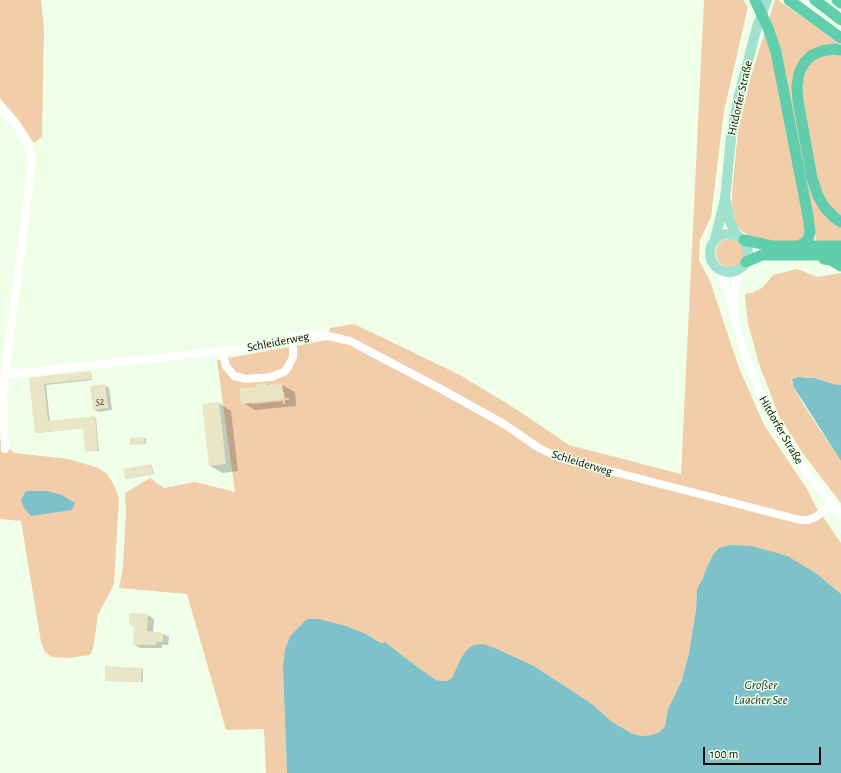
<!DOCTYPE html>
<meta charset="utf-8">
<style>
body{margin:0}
#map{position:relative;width:841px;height:773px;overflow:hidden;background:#efffe8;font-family:"Alegreya Sans",sans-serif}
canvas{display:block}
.scale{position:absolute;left:703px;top:747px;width:118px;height:18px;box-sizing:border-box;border:2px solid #090f06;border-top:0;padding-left:5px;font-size:12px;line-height:14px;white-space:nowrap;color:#090f06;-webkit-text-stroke:3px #efffe8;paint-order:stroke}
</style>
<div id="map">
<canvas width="841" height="773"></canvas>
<div class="scale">100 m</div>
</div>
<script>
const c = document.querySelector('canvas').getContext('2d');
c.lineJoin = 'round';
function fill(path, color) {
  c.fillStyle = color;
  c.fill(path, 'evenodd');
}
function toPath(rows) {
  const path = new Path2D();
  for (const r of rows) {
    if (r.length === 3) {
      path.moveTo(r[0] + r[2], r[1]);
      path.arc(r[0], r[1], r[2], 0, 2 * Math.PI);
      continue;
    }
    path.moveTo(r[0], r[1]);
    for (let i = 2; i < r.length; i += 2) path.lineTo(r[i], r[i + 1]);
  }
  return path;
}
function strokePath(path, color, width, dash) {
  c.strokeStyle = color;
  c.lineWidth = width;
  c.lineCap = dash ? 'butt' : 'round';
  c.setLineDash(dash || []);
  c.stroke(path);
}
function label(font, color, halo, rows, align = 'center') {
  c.font = font + ' "Alegreya Sans",sans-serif';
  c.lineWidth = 3;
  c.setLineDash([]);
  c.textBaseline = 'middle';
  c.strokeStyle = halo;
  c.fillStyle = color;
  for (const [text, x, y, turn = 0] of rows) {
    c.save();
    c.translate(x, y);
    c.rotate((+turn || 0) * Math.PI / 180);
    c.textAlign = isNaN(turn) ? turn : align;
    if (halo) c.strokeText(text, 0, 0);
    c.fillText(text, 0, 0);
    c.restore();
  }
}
fill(toPath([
 [0,0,41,0,44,29,42,137,34,143,17,118,0,98],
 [704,0,743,0,748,7,724,111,711,217,700,240,699,260,710,281,739,368,764,425,807,489,816,507,841,543,841,594,817,574,781,554,719,548,714,553,706,569,703,578,697,589,696,609,689,653,682,680,668,709,665,726,660,732,651,735,641,736,631,733,611,721,592,704,534,666,495,648,465,652,460,660,452,678,447,681,441,681,436,680,416,666,385,642,382,643,379,642,366,634,283,668,287,773,266,773,264,729,226,730,187,594,119,588,123,567,126,512,125,493,150,478,164,488,195,482,235,492,217,360,328,340,330,328,354,324,460,375,516,409,569,445,681,474],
 [775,0,778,0,839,43,840,45,801,65,808,172,841,226,841,243,817,243,769,19],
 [766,28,808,231,802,240,792,242,767,242,752,238,742,231,736,224,732,208,732,192,738,132,751,76],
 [841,53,841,216,827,205,816,181,801,84,807,67,813,60,822,55],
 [730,253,14],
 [797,269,818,277,841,273,841,385,833,384,822,380,811,377,797,377,793,378,791,381,793,386,804,406,841,461,841,503,804,455,779,416,759,364,748,323,745,295,747,293,752,293,762,288,773,275],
 [0,438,2,442,14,453,69,459,98,468,107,474,114,485,119,498,114,584,98,615,93,649,90,655,68,658,52,657,45,652,41,642,21,521,0,519]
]), '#f2cda9');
fill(toPath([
 [797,377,815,378,833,384,841,385,841,461,793,386,792,379],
 [26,491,47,491,62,495,75,503,72,510,31,516,24,508,21,500],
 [730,545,751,546,781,554,789,557,817,574,841,594,841,773,287,773,283,668,285,649,291,635,307,619,319,619,346,626,366,634,379,642,382,643,385,642,416,666,436,680,441,681,447,681,452,678,460,660,465,652,470,647,475,645,483,644,495,648,534,666,592,704,611,721,631,733,641,736,651,735,660,732,665,726,668,709,682,680,689,653,696,609,697,589,703,578,706,569,714,553,719,548]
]), '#7ec1c9');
fill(toPath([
 [89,372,91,373,92,380,46,385,50,422,94,417,96,418,99,451,86,451,84,428,38,433,36,432,30,378],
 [267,384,270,386,282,385,295,392,296,406,255,410,243,403,257,387],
 [282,392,284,392,285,398,289,398,289,400,285,400,285,404,283,404,283,401,252,404,252,402],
 [105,385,109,388,112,410,98,412,94,409],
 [219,403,231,411,238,471,223,473,210,466],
 [144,438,146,438,146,444,131,444],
 [151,465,152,466,154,474,127,479,125,478],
 [148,615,154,619,153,633,163,634,169,637,168,645,162,645,162,648,140,648,134,644,134,627,130,624],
 [141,668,143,669,143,682,108,681]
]), '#0003');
fill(toPath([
 [90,371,91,379,44,384,48,421,95,416,98,450,85,452,83,428,35,433,29,378],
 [267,383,267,385,282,384,284,399,242,404,240,396,240,388,256,387,255,385],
 [105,384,108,408,93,410,90,386],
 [219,402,226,464,209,466,202,404],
 [144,437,145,444,130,445,130,438],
 [151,464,153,474,125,479,123,469],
 [129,613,148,614,147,631,163,633,163,642,156,642,156,645,133,645,134,628,133,625,129,625],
 [105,666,142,668,141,682,105,681]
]), '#eae6c5');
strokePath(toPath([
 [0,106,18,127,28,146,32,159,31,172,3,392,5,449],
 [717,268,728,293,745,355,764,402,789,448,805,470,841,515],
 [734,306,736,283,741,268],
 [222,351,226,366,234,376,246,379,271,377,284,372,288,367,293,357,293,337],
 [6,369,11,374,222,351,256,347,293,337,310,335,328,336,350,341,441,389,504,424,539,448,560,458,800,520,808,520,816,517,832,504]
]), '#fff', 8);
strokePath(toPath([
 [726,202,730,222,737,235],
 [729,253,19],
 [715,239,725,199,731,138,738,99,757,27,767,0]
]), '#a0e2cd', 10);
strokePath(toPath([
 [755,0,768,28,776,52,808,216,810,232,808,240,799,246],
 [789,0,841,38],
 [815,0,841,20],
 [837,0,841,3],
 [841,50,834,49,822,51,812,55,804,63,799,73,797,86,798,101,812,178,818,196,825,208,835,218,841,222],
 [744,240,772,246,841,246],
 [824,259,831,260,841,266],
 [746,262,762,255,841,255]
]), '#60ceac', 11);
label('10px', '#414536', null, [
 ["52",100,402]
]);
label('12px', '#090f06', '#efffe8', [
 ["Hitdorfer Straße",740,98,-77],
 ["Schleiderweg",278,342,-11],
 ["Hitdorfer Straße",781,430,60],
 ["Schleiderweg",582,463,17]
]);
label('italic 13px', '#133539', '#efffe8', [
 ["Großer",761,685],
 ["Laacher See",761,700]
]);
</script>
